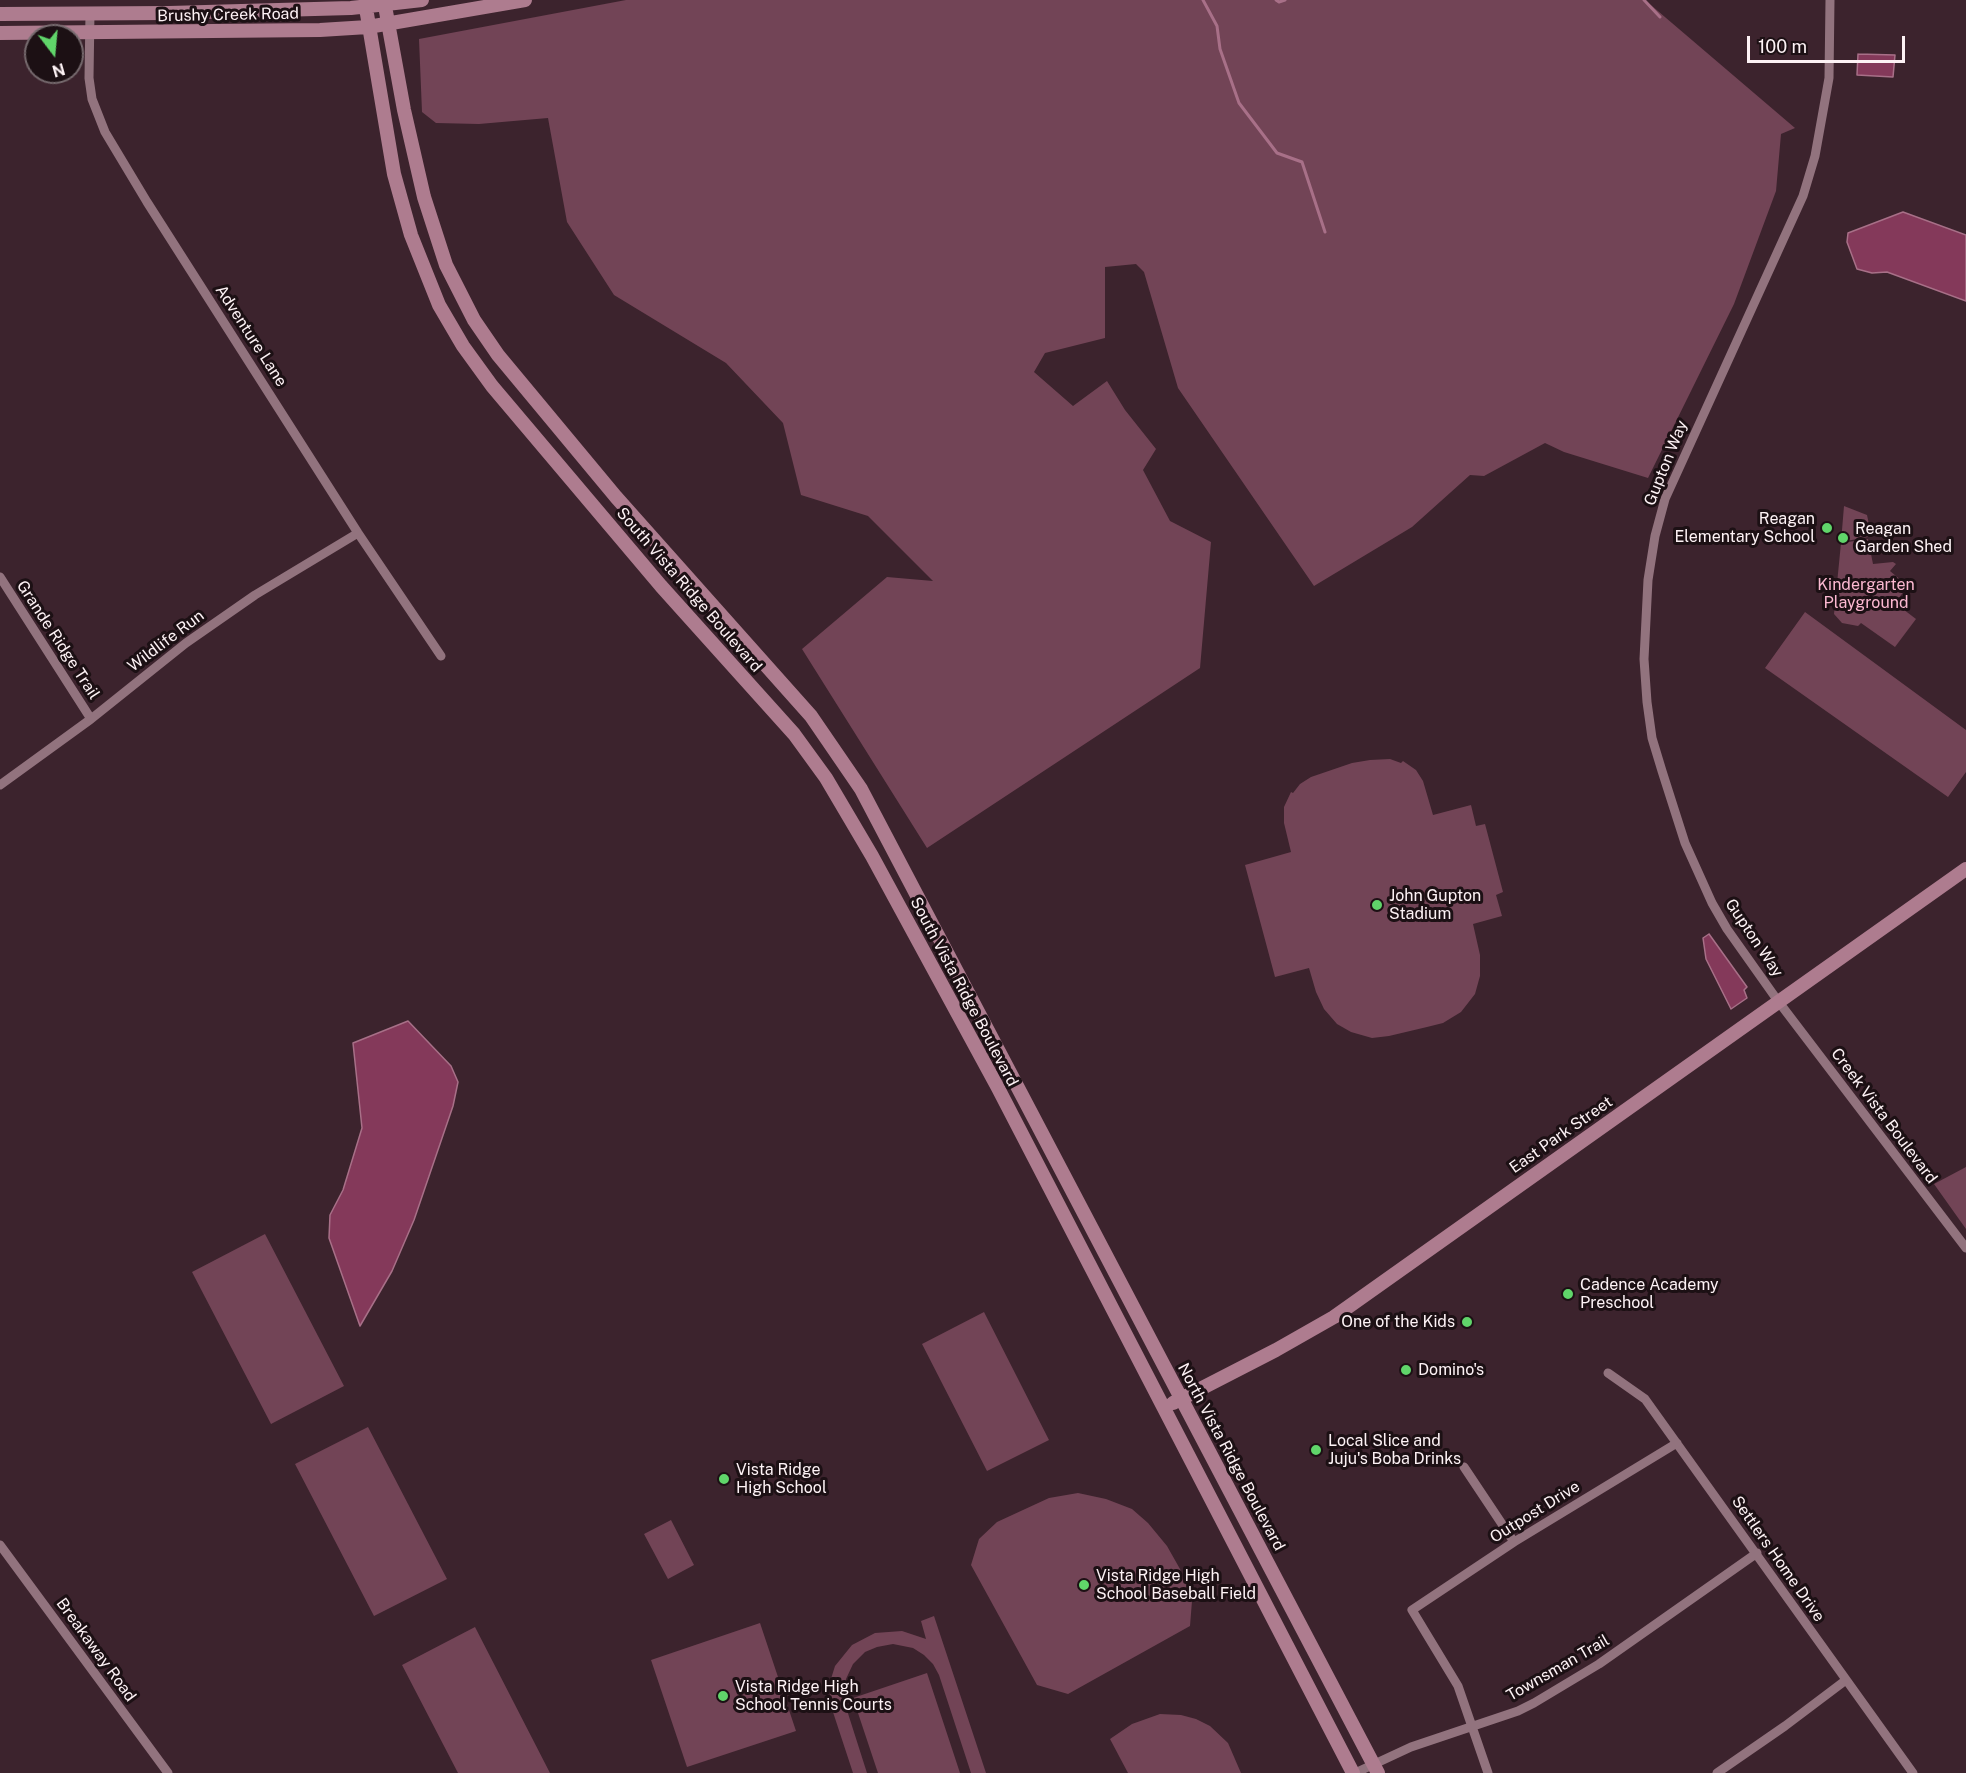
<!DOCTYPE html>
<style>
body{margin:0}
#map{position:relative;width:1966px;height:1773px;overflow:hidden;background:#3c232d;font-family:"Public Sans",sans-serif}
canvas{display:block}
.north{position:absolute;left:24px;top:24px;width:60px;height:60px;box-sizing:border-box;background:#1c1014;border:2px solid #766a6e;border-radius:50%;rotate:164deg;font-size:16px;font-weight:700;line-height:24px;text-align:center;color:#fdf2f5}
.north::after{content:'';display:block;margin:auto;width:21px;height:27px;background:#60d56a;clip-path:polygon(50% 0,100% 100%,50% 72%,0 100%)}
.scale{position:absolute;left:1747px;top:36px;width:158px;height:27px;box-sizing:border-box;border:3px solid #fdf2f5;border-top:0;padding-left:8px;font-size:18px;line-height:21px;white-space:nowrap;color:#fdf2f5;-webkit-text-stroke:4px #1c1014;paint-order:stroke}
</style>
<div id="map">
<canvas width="1966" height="1773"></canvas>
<div class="north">N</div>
<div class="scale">100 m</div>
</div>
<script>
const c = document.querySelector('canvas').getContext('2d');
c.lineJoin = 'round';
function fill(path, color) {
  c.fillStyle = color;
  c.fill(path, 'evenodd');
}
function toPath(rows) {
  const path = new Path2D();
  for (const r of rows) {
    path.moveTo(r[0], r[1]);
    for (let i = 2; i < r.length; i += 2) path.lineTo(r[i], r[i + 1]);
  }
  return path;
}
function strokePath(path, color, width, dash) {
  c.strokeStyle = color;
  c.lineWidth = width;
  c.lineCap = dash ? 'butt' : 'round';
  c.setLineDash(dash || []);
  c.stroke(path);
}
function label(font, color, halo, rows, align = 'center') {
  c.font = font + ' "Public Sans",sans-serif';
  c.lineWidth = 6;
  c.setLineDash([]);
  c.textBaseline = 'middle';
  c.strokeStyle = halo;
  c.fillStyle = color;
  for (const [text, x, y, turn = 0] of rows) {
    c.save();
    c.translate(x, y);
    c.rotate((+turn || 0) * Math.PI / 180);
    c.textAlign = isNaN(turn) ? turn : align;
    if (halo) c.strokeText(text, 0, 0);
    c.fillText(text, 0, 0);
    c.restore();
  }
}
fill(toPath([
 [626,0,1645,0,1795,128,1781,134,1776,191,1734,304,1648,478,1564,452,1545,443,1484,476,1470,475,1412,527,1314,586,1178,388,1144,272,1136,264,1105,267,1105,338,1045,353,1034,372,1073,406,1107,381,1125,410,1156,449,1143,470,1170,521,1211,542,1200,668,927,848,802,649,887,577,933,581,868,516,801,495,783,423,726,363,614,295,567,222,548,118,479,124,436,123,422,112,419,39],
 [1844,506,1867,515,1870,529,1867,530,1868,537,1841,542],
 [1868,539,1873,564,1893,562,1896,564,1890,571,1908,586,1895,603,1916,619,1895,647,1861,623,1858,626,1842,623,1834,614,1841,543],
 [1805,612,1966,730,1966,772,1948,797,1765,668],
 [1390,759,1401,763,1403,761,1416,770,1423,781,1433,815,1471,805,1476,826,1485,824,1503,892,1496,895,1502,916,1473,924,1480,955,1480,976,1475,994,1461,1012,1443,1023,1427,1027,1389,1036,1372,1038,1351,1032,1337,1024,1324,1009,1316,992,1309,968,1275,977,1245,865,1291,852,1284,823,1284,807,1291,792,1293,793,1300,784,1311,777,1352,763,1370,760],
 [1966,1167,1966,1229,1934,1184],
 [265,1234,344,1386,271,1424,192,1272],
 [984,1312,1049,1440,987,1471,922,1344],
 [368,1427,447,1579,374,1616,295,1464],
 [1078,1493,1106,1499,1132,1509,1148,1523,1167,1546,1180,1569,1192,1601,1190,1626,1068,1694,1037,1685,971,1565,979,1539,997,1522,1049,1498],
 [671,1520,694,1565,668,1579,644,1534],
 [934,1616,986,1773,971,1773,939,1675,933,1664,924,1655,913,1648,893,1644,877,1647,865,1652,853,1664,846,1679,844,1691,845,1704,867,1773,853,1773,830,1703,830,1682,835,1666,852,1645,875,1633,902,1631,926,1639,921,1621],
 [760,1623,796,1731,687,1767,651,1660],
 [475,1627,550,1773,458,1773,402,1665],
 [927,1673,960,1773,878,1773,853,1698],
 [1160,1714,1181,1715,1196,1719,1210,1726,1228,1743,1241,1773,1128,1773,1110,1739,1132,1724]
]), '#724456');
const water = toPath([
 [1858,54,1895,55,1893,77,1857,75,1858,54],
 [1903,212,1966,235,1966,301,1887,272,1872,273,1857,269,1847,242,1848,233,1903,212],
 [1709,934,1747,987,1744,990,1747,998,1731,1009,1706,959,1703,938,1709,934],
 [408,1021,451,1066,458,1082,453,1106,414,1220,392,1271,360,1326,329,1238,330,1215,343,1190,362,1128,353,1043,408,1021]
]);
fill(water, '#84395a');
strokePath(water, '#a87088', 1.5);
strokePath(toPath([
 [1203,0,1217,26,1220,49,1239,103,1277,153,1302,162,1325,232],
 [1276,0,1279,2,1285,0],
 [1644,0,1660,17]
]), '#a87088', 3);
strokePath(toPath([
 [1830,0,1829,78,1815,156,1803,196,1665,499,1655,536,1648,580,1644,659,1647,702,1652,738,1662,771,1685,843,1712,903,1727,929,1778,1001,1966,1248],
 [90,13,89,78,92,99,105,132,147,202,358,533,441,656],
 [0,577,91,719],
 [0,785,91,719,186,643,255,595,358,533],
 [1608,1373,1645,1399,1913,1773],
 [1464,1467,1514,1542],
 [0,1545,168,1773],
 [1355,1773,1411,1747,1518,1711,1534,1703,1599,1664,1757,1553],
 [1488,1773,1458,1686,1412,1610,1514,1542,1677,1443],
 [1717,1773,1785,1726,1846,1680]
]), '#92737e', 9);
strokePath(toPath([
 [385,6,404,110,424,197,446,265,474,320,498,355,616,497,811,716,861,789,1378,1773],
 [366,8,394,174,411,235,439,305,463,346,492,386,661,586,794,734,826,778,872,856,998,1088,1353,1773],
 [0,14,169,13,351,8,422,0],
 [0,33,320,30,368,27,525,0],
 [1173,1403,1276,1350,1334,1317,1966,869]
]), '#ae7c8f', 14);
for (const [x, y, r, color] of [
 [1827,528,6,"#60d56a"],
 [1843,538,6,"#60d56a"],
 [1377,905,6,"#60d56a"],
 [1568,1294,6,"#60d56a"],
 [1467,1322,6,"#60d56a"],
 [1406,1370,6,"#60d56a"],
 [1316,1450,6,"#60d56a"],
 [724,1479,6,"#60d56a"],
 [1084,1585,6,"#60d56a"],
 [723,1696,6,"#60d56a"]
]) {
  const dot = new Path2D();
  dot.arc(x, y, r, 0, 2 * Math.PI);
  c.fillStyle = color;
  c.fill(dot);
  strokePath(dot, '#1c1014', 2);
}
label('16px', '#fdf2f5', '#1c1014', [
 ["Brushy Creek Road",228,15,-1],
 ["Adventure Lane",251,336,57],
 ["Gupton Way",1666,463,-68],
 ["South Vista Ridge Boulevard",689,590,49],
 ["Grande Ridge Trail",58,640,57],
 ["Wildlife Run",166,641,-37],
 ["Gupton Way",1754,938,56],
 ["South Vista Ridge Boulevard",964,992,62],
 ["Creek Vista Boulevard",1884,1116,53],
 ["East Park Street",1561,1135,-35],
 ["North Vista Ridge Boulevard",1231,1457,62],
 ["Outpost Drive",1535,1512,-32],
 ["Settlers Home Drive",1778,1559,55],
 ["Breakaway Road",96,1650,54],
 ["Townsman Trail",1558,1668,-30]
]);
label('16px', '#fdf2f5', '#1c1014', [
 ["Reagan",1815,519,"right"],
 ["Elementary School",1815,537,"right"],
 ["Reagan",1855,529],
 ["Garden Shed",1855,547],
 ["John Gupton",1389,896],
 ["Stadium",1389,914],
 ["Cadence Academy",1580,1285],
 ["Preschool",1580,1303],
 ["One of the Kids",1455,1322,"right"],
 ["Domino's",1418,1370],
 ["Local Slice and",1328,1441],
 ["Juju's Boba Drinks",1328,1459],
 ["Vista Ridge",736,1470],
 ["High School",736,1488],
 ["Vista Ridge High",1096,1576],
 ["School Baseball Field",1096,1594],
 ["Vista Ridge High",735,1687],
 ["School Tennis Courts",735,1705]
], 'left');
label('16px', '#fcb9d1', '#1c1014', [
 ["Kindergarten",1866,585],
 ["Playground",1866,603]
]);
</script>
